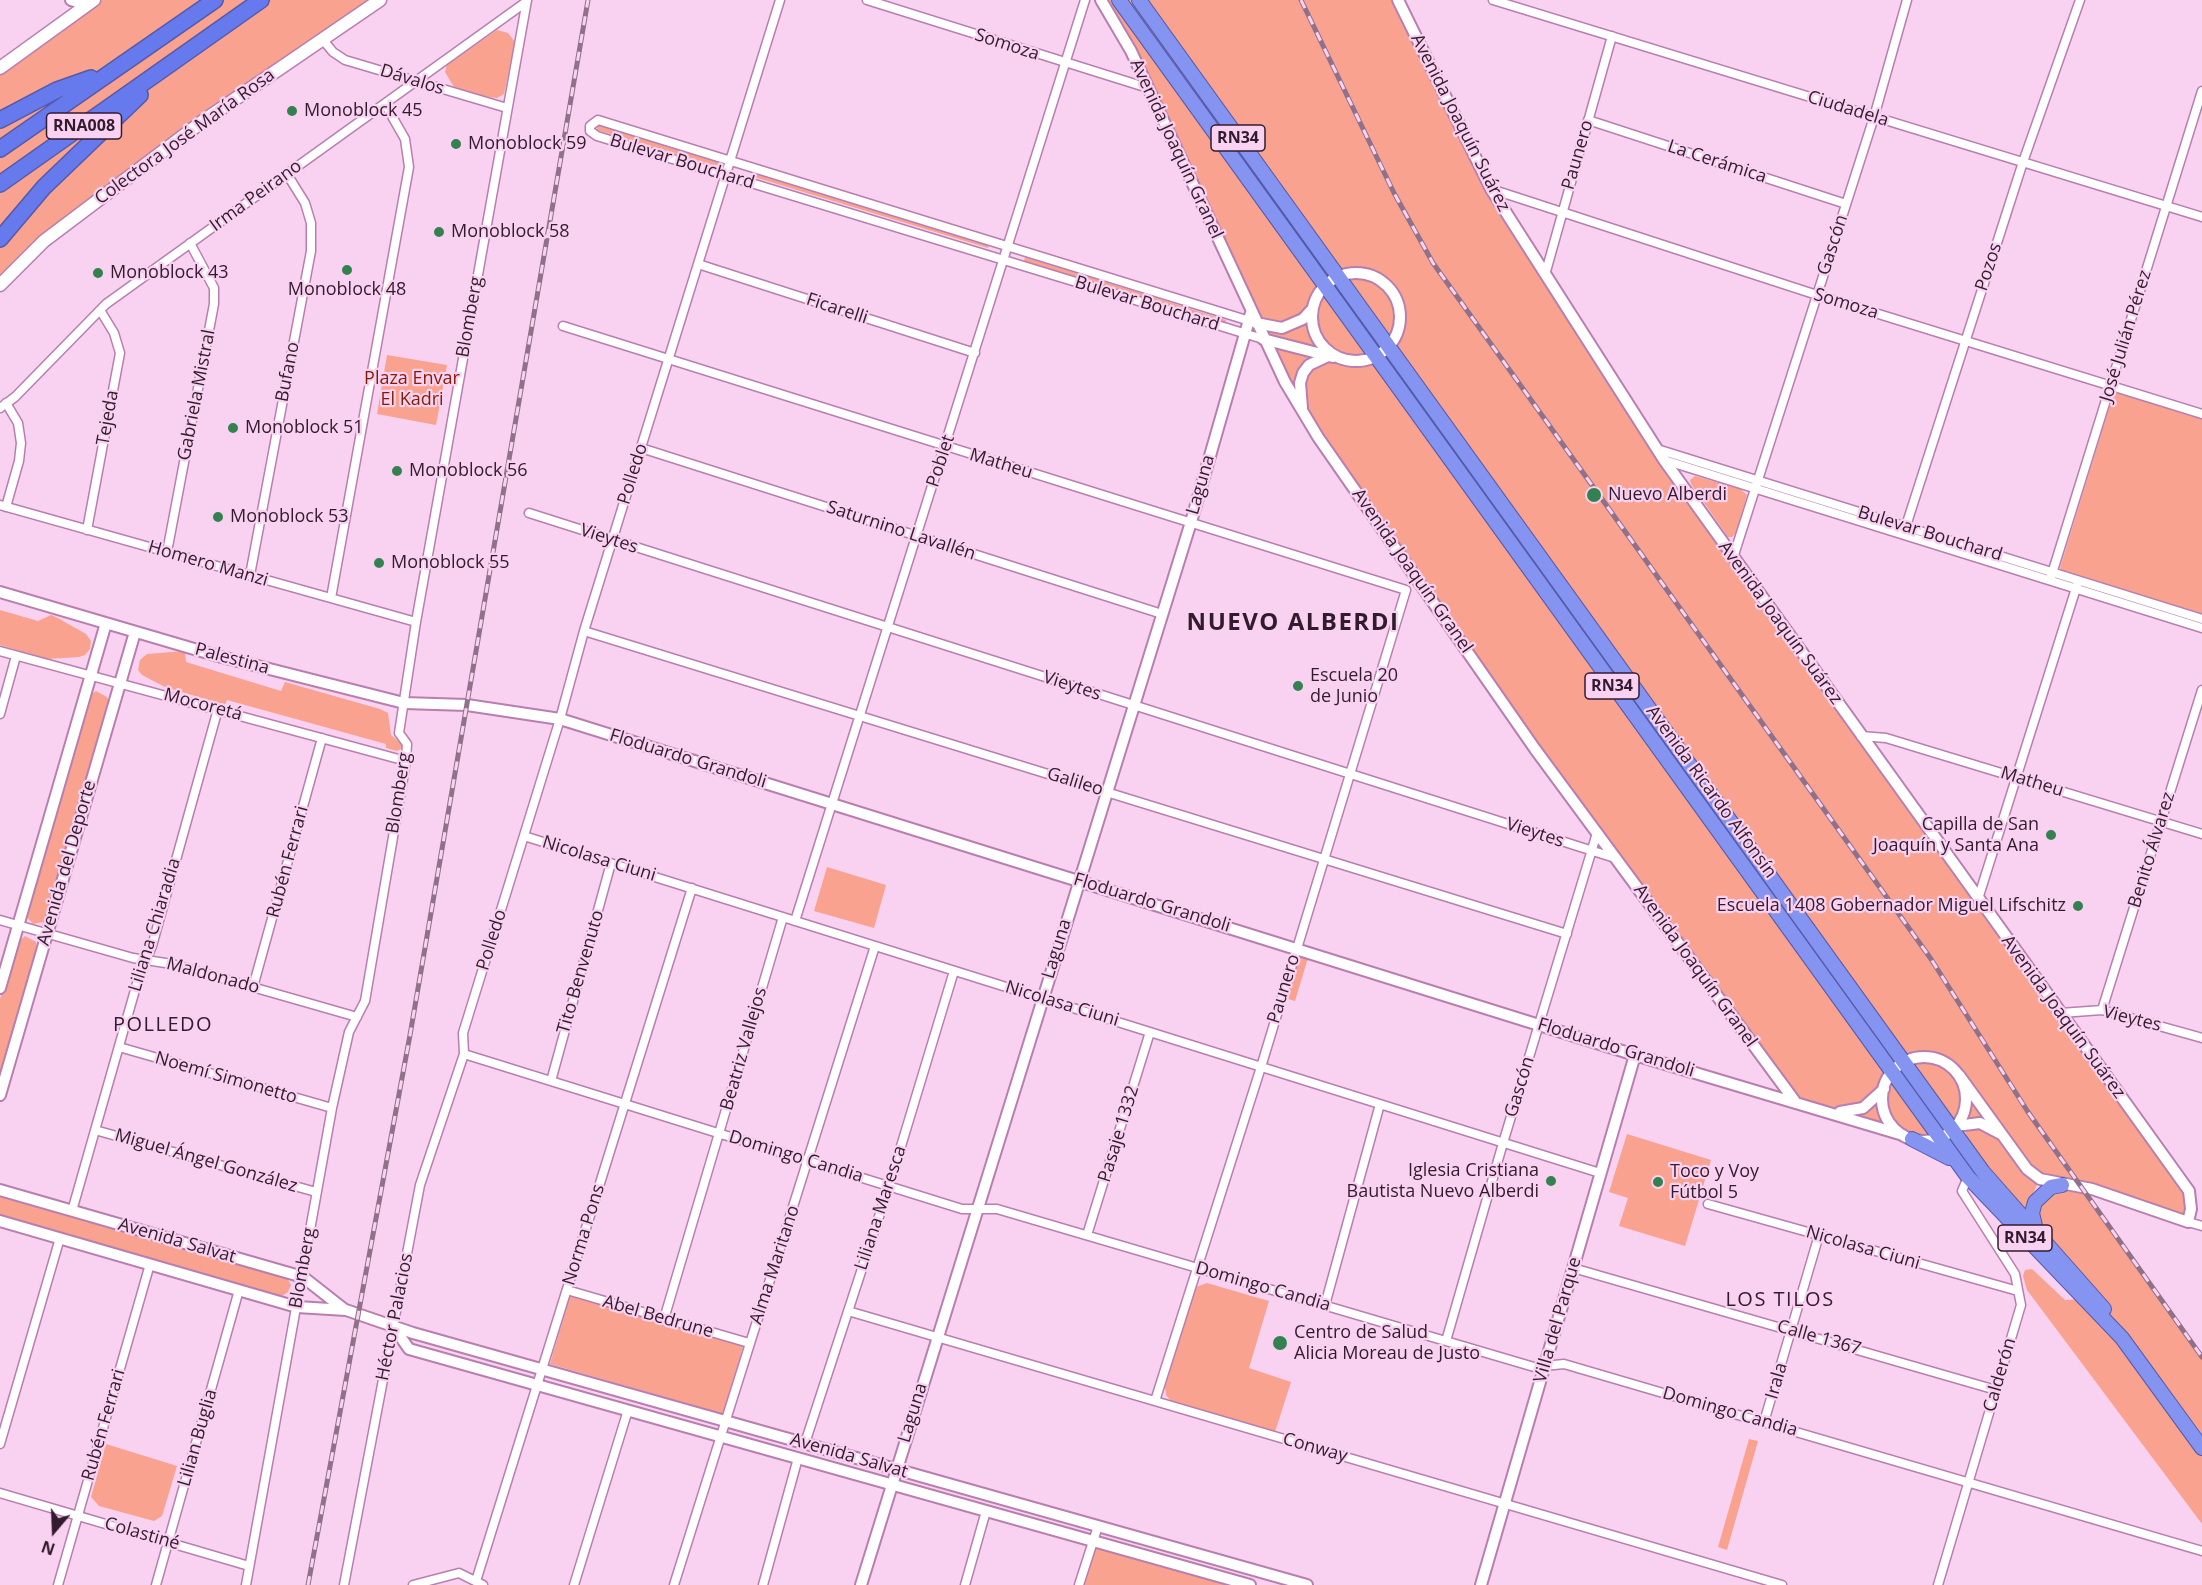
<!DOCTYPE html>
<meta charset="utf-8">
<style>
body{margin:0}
#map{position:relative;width:2202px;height:1585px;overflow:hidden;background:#f9d2f1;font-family:"Open Sans",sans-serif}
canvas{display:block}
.north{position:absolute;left:24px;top:1501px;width:60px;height:60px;-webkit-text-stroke:4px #f9d2f1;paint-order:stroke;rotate:199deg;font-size:16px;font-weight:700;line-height:24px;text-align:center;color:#331b2f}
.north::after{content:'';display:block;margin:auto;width:21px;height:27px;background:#331b2f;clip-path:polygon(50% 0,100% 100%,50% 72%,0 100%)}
</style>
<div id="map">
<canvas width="2202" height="1585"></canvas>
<div class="north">N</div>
</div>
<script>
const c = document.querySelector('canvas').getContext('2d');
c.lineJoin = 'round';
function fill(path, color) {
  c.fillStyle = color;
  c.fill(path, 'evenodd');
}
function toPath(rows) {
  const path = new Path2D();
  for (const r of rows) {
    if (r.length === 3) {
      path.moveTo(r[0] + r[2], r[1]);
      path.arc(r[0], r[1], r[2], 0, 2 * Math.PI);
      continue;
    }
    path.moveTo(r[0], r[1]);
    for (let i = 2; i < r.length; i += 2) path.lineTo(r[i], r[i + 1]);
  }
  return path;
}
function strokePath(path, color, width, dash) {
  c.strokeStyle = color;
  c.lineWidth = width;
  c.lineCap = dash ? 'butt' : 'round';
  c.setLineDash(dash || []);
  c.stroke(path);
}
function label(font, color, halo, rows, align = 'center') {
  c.font = font + ' "Open Sans",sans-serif';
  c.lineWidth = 4.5;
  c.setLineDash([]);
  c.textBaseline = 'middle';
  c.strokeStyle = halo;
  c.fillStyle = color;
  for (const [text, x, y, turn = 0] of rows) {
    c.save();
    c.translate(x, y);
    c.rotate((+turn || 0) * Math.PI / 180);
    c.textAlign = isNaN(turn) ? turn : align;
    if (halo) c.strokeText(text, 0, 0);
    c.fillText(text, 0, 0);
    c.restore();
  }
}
fill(toPath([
 [94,0,380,0,136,172,0,285,0,68],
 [1101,0,1398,0,1491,189,1664,460,2189,1191,2188,1222,2080,1186,2202,1357,2202,1524,2027,1290,2023,1276,2025,1270,2032,1269,2065,1300,2083,1299,2032,1213,2051,1187,2040,1179,2009,1143,1980,1123,1952,1130,1939,1138,1921,1141,1794,1101,1535,749,1302,411],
 [497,30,508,33,515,42,504,94,497,98,480,96,454,87,445,72,447,65],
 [598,125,720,161,719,167,597,130],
 [755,172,989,244,988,248,754,177],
 [1025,257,1226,320,1225,325,1024,261],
 [387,355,447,365,436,425,377,414],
 [2118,391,2202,417,2202,616,2063,572,2060,568,2113,395],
 [1695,476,1740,489,1747,495,1737,532,1732,537,1728,537,1691,484,1690,480],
 [0,610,38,621,51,615,56,617,86,634,91,641,90,649,85,655,79,657,47,659,0,645],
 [185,651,186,662,281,691,285,682,380,709,388,713,391,735,403,745,401,749,397,751,386,748,386,744,227,700,225,705,165,687,142,675,138,670,140,660,147,654],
 [96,691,107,697,109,702,47,916,43,922,33,924,25,915,91,694],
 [827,867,886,885,874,928,814,911],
 [25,936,36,942,37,948,0,1078,0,999,16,944],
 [1299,955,1308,958,1295,1001,1285,998],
 [1974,1126,1994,1133,2017,1164,2038,1183,2025,1211,2003,1189,1965,1138,1966,1129],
 [1627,1134,1711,1160,1685,1246,1619,1226,1628,1198,1609,1192],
 [0,1196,265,1271,287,1278,291,1285,288,1292,282,1296,69,1236,0,1215],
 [1207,1283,1269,1301,1249,1368,1291,1382,1275,1432,1171,1401,1166,1395,1165,1387,1196,1287],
 [570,1296,743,1346,724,1414,550,1364],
 [1749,1439,1758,1441,1727,1550,1718,1547],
 [106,1444,177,1466,162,1516,154,1521,99,1506,91,1497],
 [1093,1541,1250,1585,1079,1585]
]), '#f9a28f');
const minor = toPath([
 [867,0,1148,88],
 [1493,0,2202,217],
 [323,40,333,52,345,60,507,108],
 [1588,120,1846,204],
 [1491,189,1817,295,2202,414],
 [698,264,975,353],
 [1545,275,1612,36],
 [1253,322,598,120,590,126,590,131,597,136,1263,339],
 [563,326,1406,590],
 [0,408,15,397,106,304,526,2],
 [641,448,1162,614],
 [1657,449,2202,619],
 [1664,460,2202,628],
 [0,505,416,622],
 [6,507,19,461,21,443,18,423,6,403],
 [529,513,1615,858],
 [1905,529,2023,162,2080,0],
 [87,530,120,353,114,333,100,310],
 [167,552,214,304,214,288,190,243],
 [1733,558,1874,117,1907,0],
 [250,575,311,251,311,223,305,203,287,174],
 [2051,577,2202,91],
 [331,598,409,167,405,139,385,104],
 [584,631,1567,934],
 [0,651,406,761],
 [0,714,16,656],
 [1861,736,1886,738,2202,834],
 [524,836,1600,1173],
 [1978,899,2077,585],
 [0,920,133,958,172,964,357,1017],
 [795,921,1085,0],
 [253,987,322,738],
 [2102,1010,2202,690],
 [2061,1013,2102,1010,2202,1038],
 [119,1047,332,1108],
 [464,1054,962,1209,997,1209,1534,1367,1564,1364,2202,1551],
 [551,1081,611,863],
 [95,1130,316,1192],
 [1708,1204,2018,1291],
 [72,1211,137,983,152,946,218,709],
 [2188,1222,2202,1226],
 [1087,1235,1150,1032],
 [1573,1268,1996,1390],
 [567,1290,749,1343],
 [1325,1305,1380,1104],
 [848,1311,1782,1585],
 [664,1319,783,917],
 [1446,1341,1503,1143,1597,833],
 [1155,1401,1261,1067,1406,590],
 [1764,1422,1819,1235],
 [805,1443,889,1186,954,971],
 [0,1444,60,1238],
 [0,1493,249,1566],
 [476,1581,692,888],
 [58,1585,150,1264],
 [156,1585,239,1290],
 [246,1585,332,1108,349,1032,365,1001,406,761,407,744,399,733,416,622,527,0],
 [344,1585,420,1185,464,1054,463,1033,560,719,584,631,780,0],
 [413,1585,459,1573,483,1585],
 [574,1585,628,1410],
 [674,1585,875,946],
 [763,1585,798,1458],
 [965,1585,986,1511],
 [1079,1585,1098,1526],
 [1938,1585,2021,1305,2015,1274,1962,1191,1968,1177]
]);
const tertiary = toPath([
 [71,0,87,5],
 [1101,0,1131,51,1285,382,1318,437,1535,749,1794,1100],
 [1398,0,1491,189,1664,460,2189,1191,2191,1209,2188,1222,2092,1189,2040,1179,2027,1169,1959,1075],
 [1356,317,44],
 [1256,323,1282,328,1303,319,1313,308],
 [1263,339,1333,357],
 [1302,408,1300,383,1303,373,1309,365,1328,356],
 [0,592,218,656,404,703,467,705,560,719,1635,1055,1903,1135],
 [0,988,106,623],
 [1924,1099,42],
 [0,1095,135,632],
 [1840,1112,1863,1108,1884,1089],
 [1956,1126,1980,1123,2001,1134],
 [0,1190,303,1277,345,1310],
 [0,1221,297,1307,346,1310,413,1333,1307,1585],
 [393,1326,409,1349,1250,1585],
 [861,1585,1191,522,1251,313],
 [1481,1585,1635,1055]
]);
const secondary = toPath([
 [0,68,94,0],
 [0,285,44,241,203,121,380,0]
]);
const trunk = toPath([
 [1119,0,1968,1177,2122,1338,2202,1448],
 [1139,0,1983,1172,2104,1309],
 [1912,1139,1949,1158],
 [2036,1230,2032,1213,2035,1202,2051,1187,2062,1185]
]);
const motorway = toPath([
 [0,120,57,90,91,78],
 [0,149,215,0],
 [0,184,261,0],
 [0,239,44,187,140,95]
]);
strokePath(minor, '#b97eaf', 11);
strokePath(tertiary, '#b97eaf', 14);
strokePath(secondary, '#b97eaf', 15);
strokePath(trunk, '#5459aa', 16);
strokePath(motorway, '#5459aa', 18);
strokePath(minor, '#fff', 8);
strokePath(tertiary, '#fff', 10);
strokePath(secondary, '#fff', 12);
strokePath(trunk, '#8494f0', 14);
strokePath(motorway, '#667aed', 15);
const rail = toPath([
 [1301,0,1394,193,1433,263,1931,959,2028,1112,2202,1357],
 [308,1585,410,1035,588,0]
]);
strokePath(rail, '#90718a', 5);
strokePath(rail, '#f9d2f1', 3, [9]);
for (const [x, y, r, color] of [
 [292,111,6,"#348150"],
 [456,144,6,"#348150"],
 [439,232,6,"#348150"],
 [347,270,6,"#348150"],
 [98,273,6,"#348150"],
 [233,428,6,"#348150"],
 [397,471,6,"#348150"],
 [1594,495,8,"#348150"],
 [218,517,6,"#348150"],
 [379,563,6,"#348150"],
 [1298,686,6,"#348150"],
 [2051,835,6,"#348150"],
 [2078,906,6,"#348150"],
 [1551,1181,6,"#348150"],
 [1658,1182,6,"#348150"],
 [1280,1343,8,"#348150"]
]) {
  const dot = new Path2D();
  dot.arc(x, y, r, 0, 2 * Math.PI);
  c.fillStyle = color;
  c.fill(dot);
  strokePath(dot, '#f9d2f1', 2);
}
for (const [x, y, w] of [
 [84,126,75],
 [1238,138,54],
 [1612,686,54],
 [2025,1238,54]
]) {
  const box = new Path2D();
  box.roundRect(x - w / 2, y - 13, w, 26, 4.5);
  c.fillStyle = '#f9d2f1';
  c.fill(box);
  strokePath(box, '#331b2f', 1.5);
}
label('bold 16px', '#331b2f', null, [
 ["RNA008",84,126],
 ["RN34",1238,138],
 ["RN34",1612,686],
 ["RN34",2025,1238]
]);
label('18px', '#331b2f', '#f9d2f1', [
 ["Somoza",1007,45,18],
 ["Dávalos",412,80,17],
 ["Ciudadela",1848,109,17],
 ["Avenida Joaquín Suárez",1460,123,63],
 ["Colectora José María Rosa",185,137,-36],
 ["Avenida Joaquín Granel",1176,149,65],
 ["Paunero",1578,155,-74],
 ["Bulevar Bouchard",682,162,17],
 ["La Cerámica",1717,162,18],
 ["Irma Peirano",256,196,-36],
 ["Gascón",1833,245,-72],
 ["Pozos",1989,267,-72],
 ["Bulevar Bouchard",1147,304,17],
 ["Somoza",1846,304,17],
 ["Ficarelli",837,309,18],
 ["Blomberg",470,317,-80],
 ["José Julián Pérez",2126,336,-73],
 ["Bufano",288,372,-79],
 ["Gabriela Mistral",197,395,-79],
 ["Tejeda",108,418,-80],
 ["Poblet",941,461,-72],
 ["Matheu",1001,464,17],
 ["Polledo",633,474,-73],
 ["Laguna",1201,485,-74],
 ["Saturnino Lavallén",901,531,18],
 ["Bulevar Bouchard",1930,534,17],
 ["Vieytes",609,539,18],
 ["Homero Manzi",208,564,16],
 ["Avenida Joaquín Granel",1412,571,55],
 ["Avenida Joaquín Suárez",1780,623,54],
 ["Palestina",232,659,15],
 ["Vieytes",1072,686,18],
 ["Mocoretá",203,705,15],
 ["Floduardo Grandoli",688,759,17],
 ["Galileo",1075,782,17],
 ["Matheu",2032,782,17],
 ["Avenida Ricardo Alfonsín",1711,792,54],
 ["Blomberg",399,793,-81],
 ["Vieytes",1535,833,18],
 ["Benito Álvarez",2152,850,-73],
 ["Nicolasa Ciuni",599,859,17],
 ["Rubén Ferrari",288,862,-75],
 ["Avenida del Deporte",67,863,-74],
 ["Floduardo Grandoli",1152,903,17],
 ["Liliana Chiaradia",155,925,-73],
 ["Polledo",492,940,-73],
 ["Laguna",1057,949,-73],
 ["Avenida Joaquín Granel",1695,966,54],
 ["Tito Benvenuto",581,972,-74],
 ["Maldonado",213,976,15],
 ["Paunero",1284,989,-73],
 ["Nicolasa Ciuni",1062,1004,17],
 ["Avenida Joaquín Suárez",2063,1017,54],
 ["Vieytes",2132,1019,14],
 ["Floduardo Grandoli",1616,1048,17],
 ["Beatriz Vallejos",744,1049,-74],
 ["Noemí Simonetto",226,1078,16],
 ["Gascón",1520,1087,-73],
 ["Pasaje 1332",1119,1134,-73],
 ["Domingo Candia",796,1157,17],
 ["Miguel Ángel González",206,1161,16],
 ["Liliana Maresca",881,1208,-72],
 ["Norma Pons",584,1235,-73],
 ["Avenida Salvat",177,1241,16],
 ["Nicolasa Ciuni",1863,1248,16],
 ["Alma Maritano",775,1265,-72],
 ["Blomberg",303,1268,-80],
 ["Domingo Candia",1263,1287,16],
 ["Héctor Palacios",395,1317,-79],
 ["Abel Bedrune",658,1317,16],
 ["Villa del Parque",1558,1320,-74],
 ["Calle 1367",1819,1338,16],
 ["Calderón",2000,1375,-74],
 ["Irala",1777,1381,-74],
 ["Domingo Candia",1730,1412,16],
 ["Laguna",913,1413,-73],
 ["Rubén Ferrari",104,1425,-74],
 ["Lilian Buglia",198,1438,-74],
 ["Conway",1315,1448,16],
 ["Avenida Salvat",849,1456,16],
 ["Colastiné",142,1534,16]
]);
label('18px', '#331b2f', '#f9d2f1', [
 ["Monoblock 45",304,111],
 ["Monoblock 59",468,144],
 ["Monoblock 58",451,232],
 ["Monoblock 43",110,273],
 ["Monoblock 48",347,290,"center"],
 ["Monoblock 51",245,428],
 ["Monoblock 56",409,471],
 ["Nuevo Alberdi",1608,495],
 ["Monoblock 53",230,517],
 ["Monoblock 55",391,563],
 ["Escuela 20",1310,676],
 ["de Junio",1310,697],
 ["Capilla de San",2039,825,"right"],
 ["Joaquín y Santa Ana",2039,846,"right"],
 ["Escuela 1408 Gobernador Miguel Lifschitz",2066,906,"right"],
 ["Iglesia Cristiana",1539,1171,"right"],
 ["Bautista Nuevo Alberdi",1539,1192,"right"],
 ["Toco y Voy",1670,1172],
 ["Fútbol 5",1670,1193],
 ["Centro de Salud",1294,1333],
 ["Alicia Moreau de Justo",1294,1354]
], 'left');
label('18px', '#841a04', '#f9d2f1', [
 ["Plaza Envar",412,379],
 ["El Kadri",412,400]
]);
c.letterSpacing = '1.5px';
label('20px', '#331b2f', '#f9d2f1', [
 ["POLLEDO",163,1025],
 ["LOS TILOS",1780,1300]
]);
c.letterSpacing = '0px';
c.letterSpacing = '1.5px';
label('bold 24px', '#331b2f', '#f9d2f1', [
 ["NUEVO ALBERDI",1293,623]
]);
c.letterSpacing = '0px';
</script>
